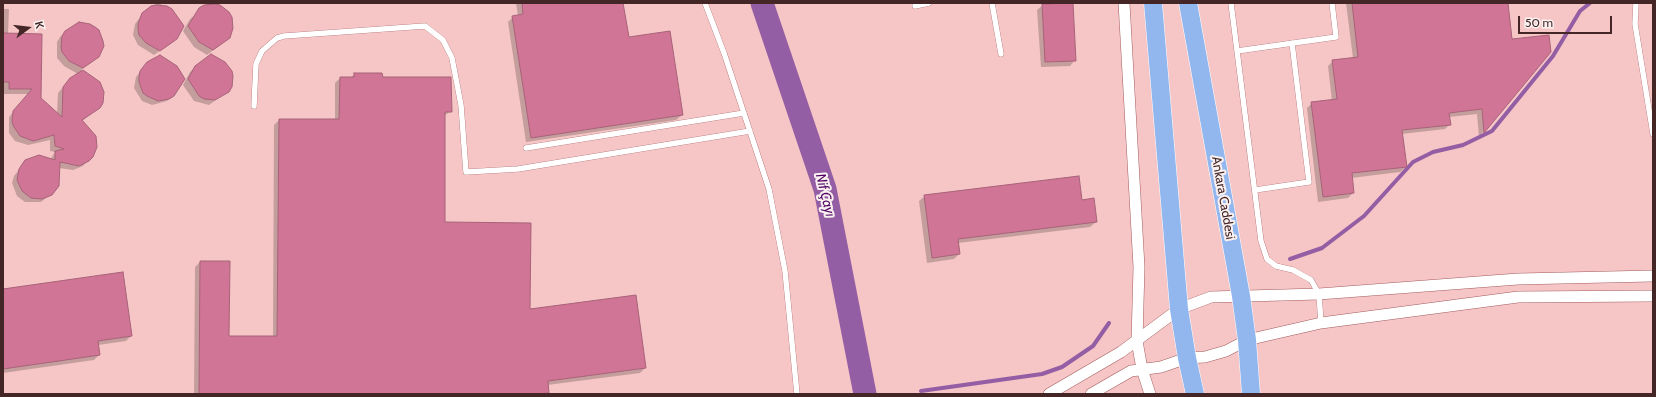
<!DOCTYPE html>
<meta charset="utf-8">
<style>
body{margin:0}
#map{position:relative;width:1656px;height:397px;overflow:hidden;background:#f6c5c5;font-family:Cabin,sans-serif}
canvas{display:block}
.frame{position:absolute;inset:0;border:4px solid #442627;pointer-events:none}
.north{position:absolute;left:8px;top:8px;width:40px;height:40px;-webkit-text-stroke:3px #faf1f1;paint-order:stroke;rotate:75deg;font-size:11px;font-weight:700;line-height:16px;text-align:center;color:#442627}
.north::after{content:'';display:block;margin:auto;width:14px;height:18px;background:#442627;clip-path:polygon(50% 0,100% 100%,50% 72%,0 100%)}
.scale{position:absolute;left:1518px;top:16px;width:94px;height:18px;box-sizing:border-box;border:2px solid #442627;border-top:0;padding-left:5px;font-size:12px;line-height:14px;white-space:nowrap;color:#442627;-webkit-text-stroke:3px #faf1f1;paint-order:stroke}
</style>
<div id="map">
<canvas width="1656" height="397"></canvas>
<div class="frame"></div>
<div class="north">K</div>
<div class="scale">50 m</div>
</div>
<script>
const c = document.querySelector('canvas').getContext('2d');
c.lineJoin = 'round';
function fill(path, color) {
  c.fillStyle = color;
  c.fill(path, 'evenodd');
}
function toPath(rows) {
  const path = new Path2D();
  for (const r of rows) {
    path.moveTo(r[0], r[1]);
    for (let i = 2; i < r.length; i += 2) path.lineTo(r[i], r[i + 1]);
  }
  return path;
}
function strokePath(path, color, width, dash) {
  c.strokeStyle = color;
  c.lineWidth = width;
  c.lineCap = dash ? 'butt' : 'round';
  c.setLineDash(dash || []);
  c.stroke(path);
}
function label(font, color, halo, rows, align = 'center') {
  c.font = font + ' Cabin,sans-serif';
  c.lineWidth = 4;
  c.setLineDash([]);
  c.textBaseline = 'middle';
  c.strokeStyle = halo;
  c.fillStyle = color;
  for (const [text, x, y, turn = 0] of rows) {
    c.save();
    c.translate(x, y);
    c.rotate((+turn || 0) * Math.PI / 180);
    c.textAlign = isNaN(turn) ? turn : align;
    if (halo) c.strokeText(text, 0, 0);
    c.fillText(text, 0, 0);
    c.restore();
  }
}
fill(toPath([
 [159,3,175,14,182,26,176,39,154,55,138,45,133,35,135,24,141,16,147,10],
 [210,3,215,3,224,9,225,41,207,55,194,47,183,31,190,19],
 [516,3,622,3,628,38,682,115,676,120,526,142,508,22,513,17,518,16],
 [1346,3,1507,3,1511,40,1550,52,1479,137,1477,114,1449,117,1450,124,1445,129,1402,134,1406,167,1400,172,1351,178,1353,193,1348,198,1318,202,1307,108,1312,103,1332,101,1328,66,1333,61,1353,58],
 [1043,5,1075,60,1070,66,1041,67,1037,10],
 [3,9,9,9,8,34,40,99,57,115,58,93,70,79,78,74,64,66,57,58,57,42,60,37,74,25,79,23,99,56,81,70,99,82,100,107,82,121,96,141,95,152,83,166,73,170,59,168,51,194,41,202,25,202,17,196,12,183,14,176,26,161,50,160,55,152,50,151,50,140,28,145,15,141,9,133,9,117,29,94,4,94],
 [144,67,173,96,167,101,152,105,142,101,134,88,136,77],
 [195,67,228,91,209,105,194,101,183,85,190,72],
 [354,74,382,78,451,111,444,116,444,223,529,310,645,368,640,373,547,385,548,392,546,394,194,394,195,267,200,262,228,337,273,337,274,125,279,120,335,120,335,83,340,78,351,78],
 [925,196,1081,201,1096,222,1090,227,958,243,959,254,954,259,927,263,919,201],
 [3,290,131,336,126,341,98,345,99,355,94,360,3,373]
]), '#0003');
strokePath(toPath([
 [1290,259,1322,248,1364,216,1413,162,1433,152,1463,145,1492,131,1553,56,1580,11,1590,3],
 [921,391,1042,374,1062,367,1093,346,1109,323]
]), '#945ea4', 4);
strokePath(toPath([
 [762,3,825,189,865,394]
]), '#945ea4', 23);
const building = toPath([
 [522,3,623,3,629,37,670,31,683,115,531,138,512,16,523,14,522,3],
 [1073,3,1076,61,1045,62,1042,4,1073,3],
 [1352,3,1508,3,1512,39,1549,35,1551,52,1484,133,1482,109,1449,113,1451,125,1402,130,1407,167,1352,173,1354,193,1323,197,1311,102,1337,99,1332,60,1358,57,1352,3],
 [215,4,220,5,229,12,232,17,233,28,230,38,213,50,199,42,188,26,199,8,204,5,215,4],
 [156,5,167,6,172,9,184,26,177,39,160,51,146,43,139,35,138,29,138,24,142,13,151,6,156,5],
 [79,22,90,24,95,27,99,30,103,41,104,46,99,57,83,68,69,61,62,52,61,47,62,36,65,31,79,22],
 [3,33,42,34,41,98,62,117,63,87,70,78,83,70,100,82,104,92,103,103,100,108,82,120,96,136,97,147,93,157,89,161,79,166,60,162,59,186,52,195,42,199,31,198,22,191,17,180,19,169,25,160,39,155,55,160,55,151,64,149,55,146,54,135,33,141,20,136,14,127,12,122,13,111,32,89,9,89,9,82,3,82,3,33],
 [211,54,225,62,232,71,233,76,232,87,229,92,215,100,204,99,199,96,188,79,195,66,211,54],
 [160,55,177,66,185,79,174,96,169,99,158,101,147,96,143,93,139,82,139,77,140,71,147,62,160,55],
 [354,73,382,73,383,77,451,77,452,112,445,112,445,222,531,223,530,309,636,295,646,368,548,381,549,393,537,394,199,394,200,261,230,261,229,336,277,336,279,119,339,119,340,77,354,77,354,73],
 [1079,176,1082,200,1094,198,1097,222,958,239,960,254,932,258,924,195,1079,176],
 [123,272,132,336,98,341,100,355,3,369,3,289,123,272]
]);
fill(building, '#d07595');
strokePath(building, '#a76279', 1);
const service = toPath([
 [705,3,724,53,769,189,785,271,797,394],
 [992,3,1001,54],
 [1231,3,1261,241,1267,259,1276,266,1293,270,1311,280,1319,294,1321,323],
 [1636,3,1635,24,1653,134],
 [915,6,929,3],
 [1237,51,1336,37,1332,3],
 [254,106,256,64,262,51,277,38,284,36,425,26,443,40,452,58,461,105,466,172,518,169,750,131],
 [526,148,744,113],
 [1255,190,1309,182,1292,43]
]);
const minor = toPath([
 [1124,3,1139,267,1137,341,1142,369,1150,394],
 [1049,394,1121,352,1179,309,1211,297,1319,294,1518,279,1653,276],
 [1091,394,1131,371,1161,367,1187,358,1205,357,1226,351,1247,340,1321,323,1518,297,1653,296]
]);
const trunk = toPath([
 [1153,3,1179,309,1187,358,1195,394],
 [1188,3,1241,296,1247,340,1251,394]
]);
strokePath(service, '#a35c5e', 6);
strokePath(minor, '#a35c5e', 12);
strokePath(trunk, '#fff', 19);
strokePath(service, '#fff', 5.5);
strokePath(minor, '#fff', 11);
strokePath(trunk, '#92b6ee', 18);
label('13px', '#442627', '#faf1f1', [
 ["Ankara Caddesi",1223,198,80]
]);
label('italic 14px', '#500361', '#faf1f1', [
 ["Nif Çayı",825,195,76]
]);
</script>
